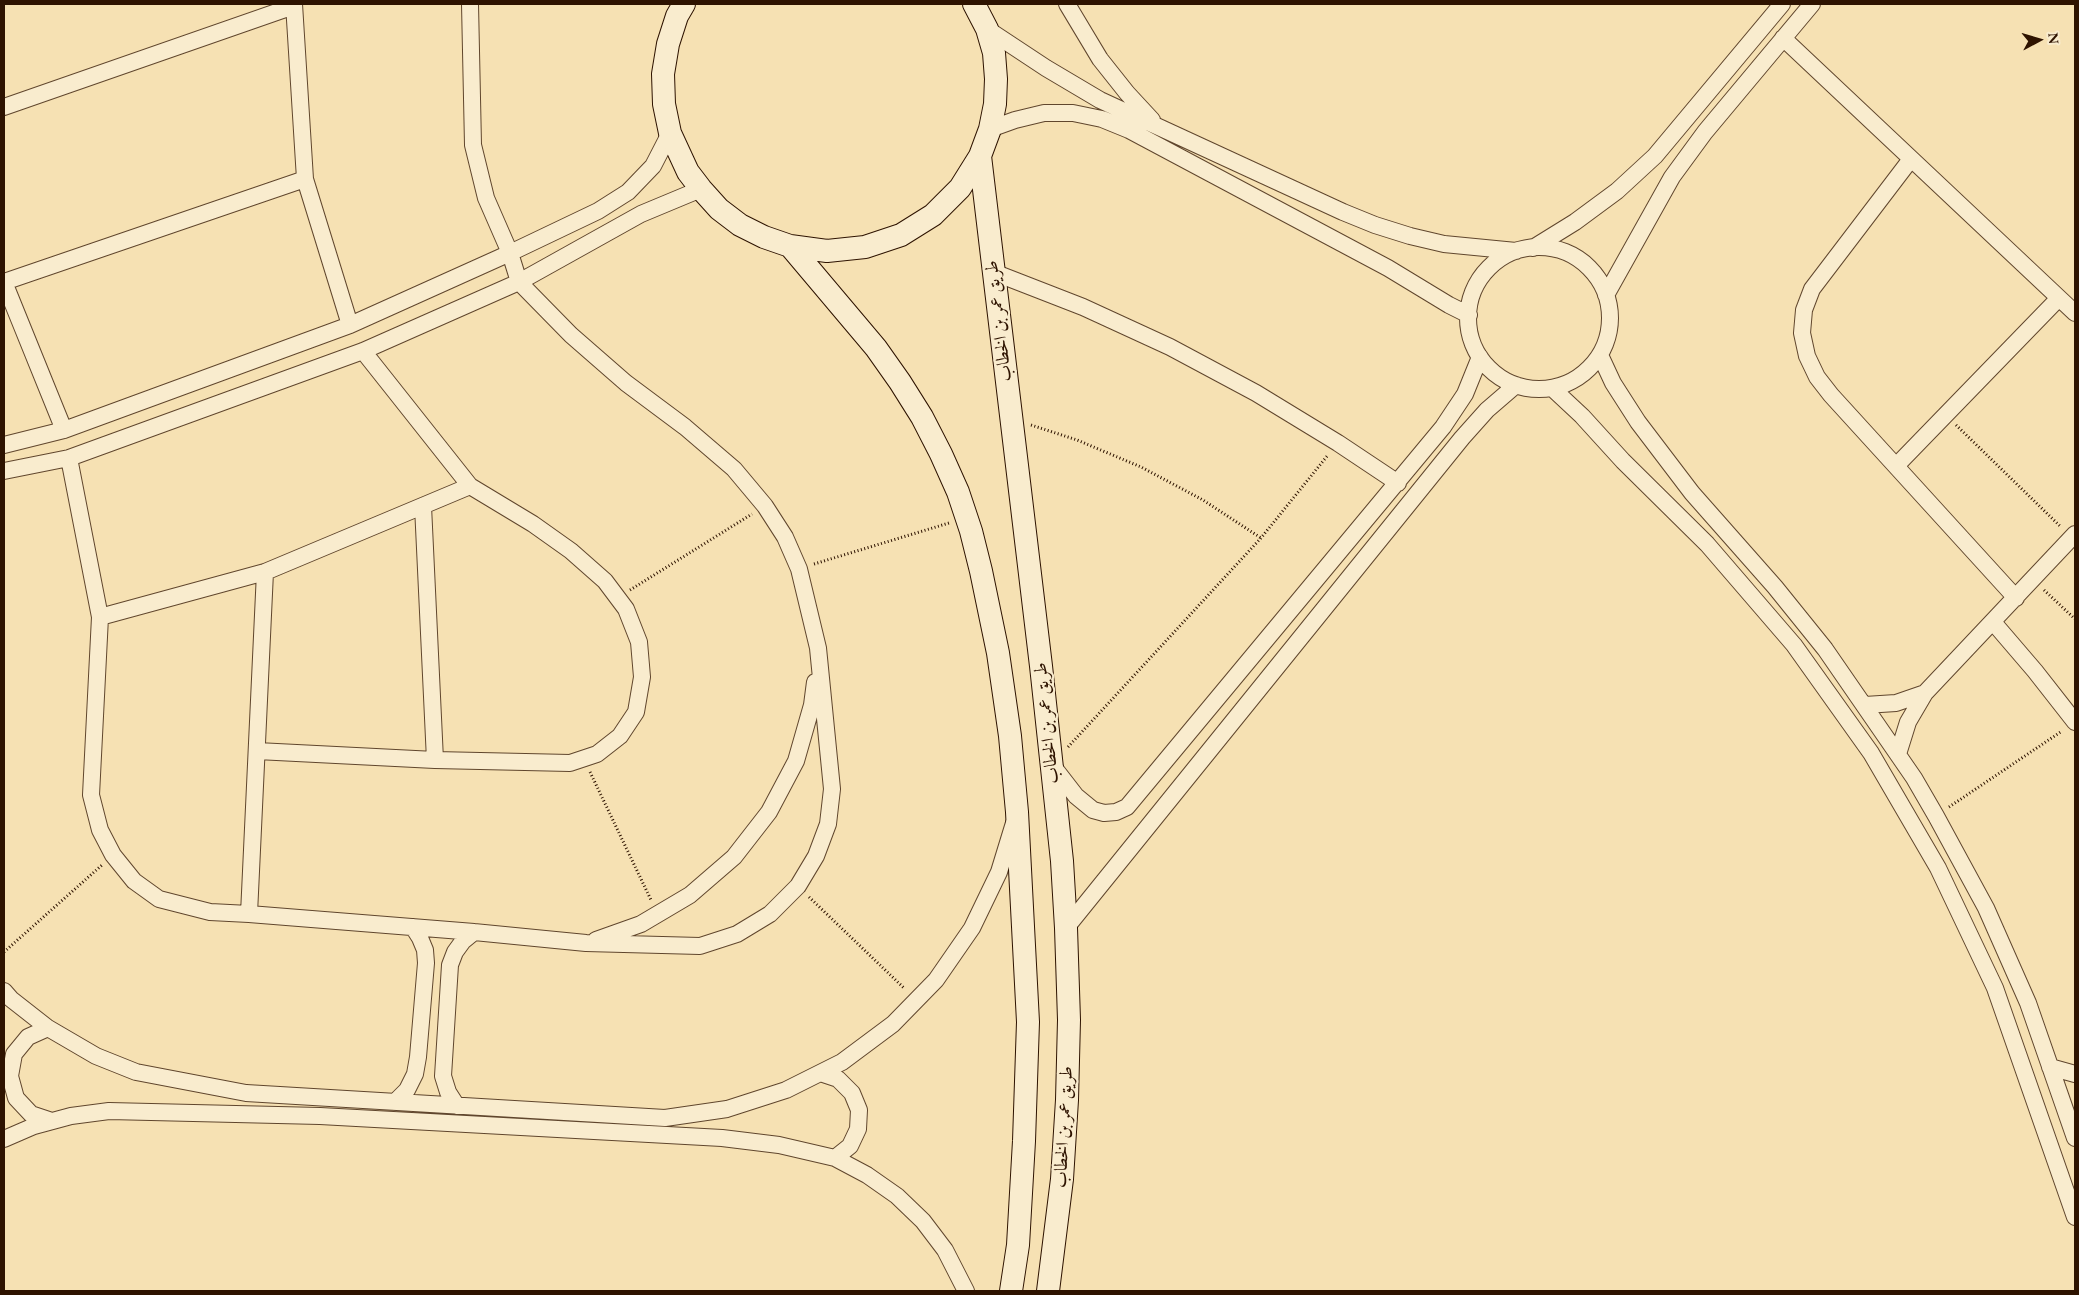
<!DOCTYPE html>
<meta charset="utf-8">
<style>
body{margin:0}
#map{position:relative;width:2079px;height:1295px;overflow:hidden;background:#f6e1b3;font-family:"EB Garamond",serif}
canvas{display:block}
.frame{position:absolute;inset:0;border:5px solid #2e1300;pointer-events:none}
.north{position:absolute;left:2014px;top:15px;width:50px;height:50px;-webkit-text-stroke:4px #f9ecce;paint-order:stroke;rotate:84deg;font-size:14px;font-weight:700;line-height:20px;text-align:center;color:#2e1300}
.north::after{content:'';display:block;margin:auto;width:18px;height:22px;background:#2e1300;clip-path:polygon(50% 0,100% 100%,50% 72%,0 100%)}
</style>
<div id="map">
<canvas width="2079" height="1295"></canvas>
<div class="frame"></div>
<div class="north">N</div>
</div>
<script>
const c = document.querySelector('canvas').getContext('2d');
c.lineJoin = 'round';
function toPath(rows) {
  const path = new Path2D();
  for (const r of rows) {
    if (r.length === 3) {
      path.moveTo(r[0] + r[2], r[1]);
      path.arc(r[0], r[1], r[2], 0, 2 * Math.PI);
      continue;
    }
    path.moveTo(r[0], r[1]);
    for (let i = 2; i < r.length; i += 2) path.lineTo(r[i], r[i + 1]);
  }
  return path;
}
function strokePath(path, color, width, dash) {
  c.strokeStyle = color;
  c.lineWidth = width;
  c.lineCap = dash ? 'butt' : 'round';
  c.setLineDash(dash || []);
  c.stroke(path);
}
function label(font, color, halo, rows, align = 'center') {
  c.font = font + ' "EB Garamond",Amiri,serif';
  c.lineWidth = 4;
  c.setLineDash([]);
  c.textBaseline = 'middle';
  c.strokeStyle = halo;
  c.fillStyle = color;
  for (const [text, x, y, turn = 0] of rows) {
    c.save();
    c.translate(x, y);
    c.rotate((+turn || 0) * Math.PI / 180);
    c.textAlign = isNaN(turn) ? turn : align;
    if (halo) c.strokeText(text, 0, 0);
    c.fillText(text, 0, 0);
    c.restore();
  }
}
const street = toPath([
 [294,4,305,179,350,325],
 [1067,4,1100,59,1127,93,1152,120],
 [987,29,1046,68,1100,100,1343,212,1375,225,1410,236,1444,244,1516,251],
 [1783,38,2075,313],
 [4,107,294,6],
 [990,129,1015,120,1044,113,1073,113,1102,119,1129,130,1388,268,1449,305,1469,315],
 [1911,159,1812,289,1804,310,1802,333,1807,356,1817,377,1831,395,2016,598],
 [1539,318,71],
 [1533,248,1575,222,1617,191,1655,156,1782,4],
 [993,272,1083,307,1170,347,1256,393,1338,443,1398,483],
 [4,282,305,179],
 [4,282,64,430],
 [1606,295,1672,177,1705,132,1812,4],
 [1600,355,1613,383,1638,422,1692,493,1775,587,1825,649,1914,778,1936,816,1986,908,2028,1003,2075,1138],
 [1552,388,1582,416,1623,461,1707,544,1794,645,1871,753,1938,868,1995,988,2075,1217],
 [4,445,64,430,350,325,510,253,598,211,628,192,653,166,670,133],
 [69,458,100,617,91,795,100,830,113,855,134,881,159,899,210,912,249,914,474,932,586,943,700,946,737,934,770,914,798,886,816,856,828,824,832,789,818,648,799,569,785,537,765,506,734,469,685,427,626,383,571,335,519,282,510,253,486,198,473,145,470,4],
 [1896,466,2059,298],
 [4,471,69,458,363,351,519,282,641,214,701,189],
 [423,506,435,760],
 [100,617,265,572,470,486],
 [1993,622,2035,671,2075,722],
 [1865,705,1896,703,1925,693],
 [257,751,435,760,570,763,597,754,620,736,636,712,642,677,639,642,626,609,605,581,571,551,533,524,470,486,363,351],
 [1898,754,1908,722,1925,693,2075,534],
 [1052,765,1076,796,1093,810,1104,813,1116,812,1127,807,1443,427,1465,394,1480,357],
 [249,914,265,572],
 [1066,928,1462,438,1487,410,1516,385],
 [596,940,641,924,690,895,734,857,769,812,796,761,812,705,815,682],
 [4,991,11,999,48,1028,96,1056,136,1072,246,1093,665,1118,727,1109,786,1090,842,1062,893,1024,936,980,972,928,999,872,1014,823],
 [48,1028,28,1037,14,1054,10,1076,16,1098,31,1114,52,1121],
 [2050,1067,2075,1074],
 [820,1073,838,1079,852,1093,859,1110,858,1129,850,1146,835,1158],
 [395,1102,407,1090,415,1074,418,1057,426,963,425,950,420,938,413,927],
 [457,1106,448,1092,443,1076,450,965,455,952,463,941,474,932],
 [4,1139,34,1126,71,1116,109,1111,320,1116,722,1138,779,1145,835,1158,867,1175,897,1196,923,1221,945,1250,966,1291]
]);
const secondary = toPath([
 [684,4,677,16,668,44,663,74,664,104,670,133,688,172,701,189,719,209,740,225,764,237,790,246,827,251,865,247,901,235,933,215,960,188,980,156,990,129,995,104,996,79,994,53,987,29,974,4],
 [980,156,1041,666,1062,861,1066,928,1069,1020,1067,1100,1062,1179,1048,1291],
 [790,246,876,348,900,382,922,417,941,454,958,492,971,531,981,571,998,653,1010,736,1017,812,1028,1022,1024,1141,1018,1245,1011,1291]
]);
strokePath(street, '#60462d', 18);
strokePath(secondary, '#2e1300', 24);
strokePath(toPath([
 [1031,425,1077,440,1141,467,1203,500,1261,538],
 [1956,425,2061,527],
 [814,564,949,523],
 [630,590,752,514],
 [2044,590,2075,619],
 [1068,747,1261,538,1328,455],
 [590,772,651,900],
 [1949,807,2062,731],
 [809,897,905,989],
 [4,952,102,865]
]), '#2e1300', 3, [1, 2.5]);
strokePath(street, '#f9ecce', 16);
strokePath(secondary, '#f9ecce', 22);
label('18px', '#2e1300', '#f9ecce', [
 ["طريق عمر بن الخطاب",999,321,-97],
 ["طريق عمر بن الخطاب",1047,723,-96],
 ["طريق عمر بن الخطاب",1064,1127,-87]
]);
</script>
